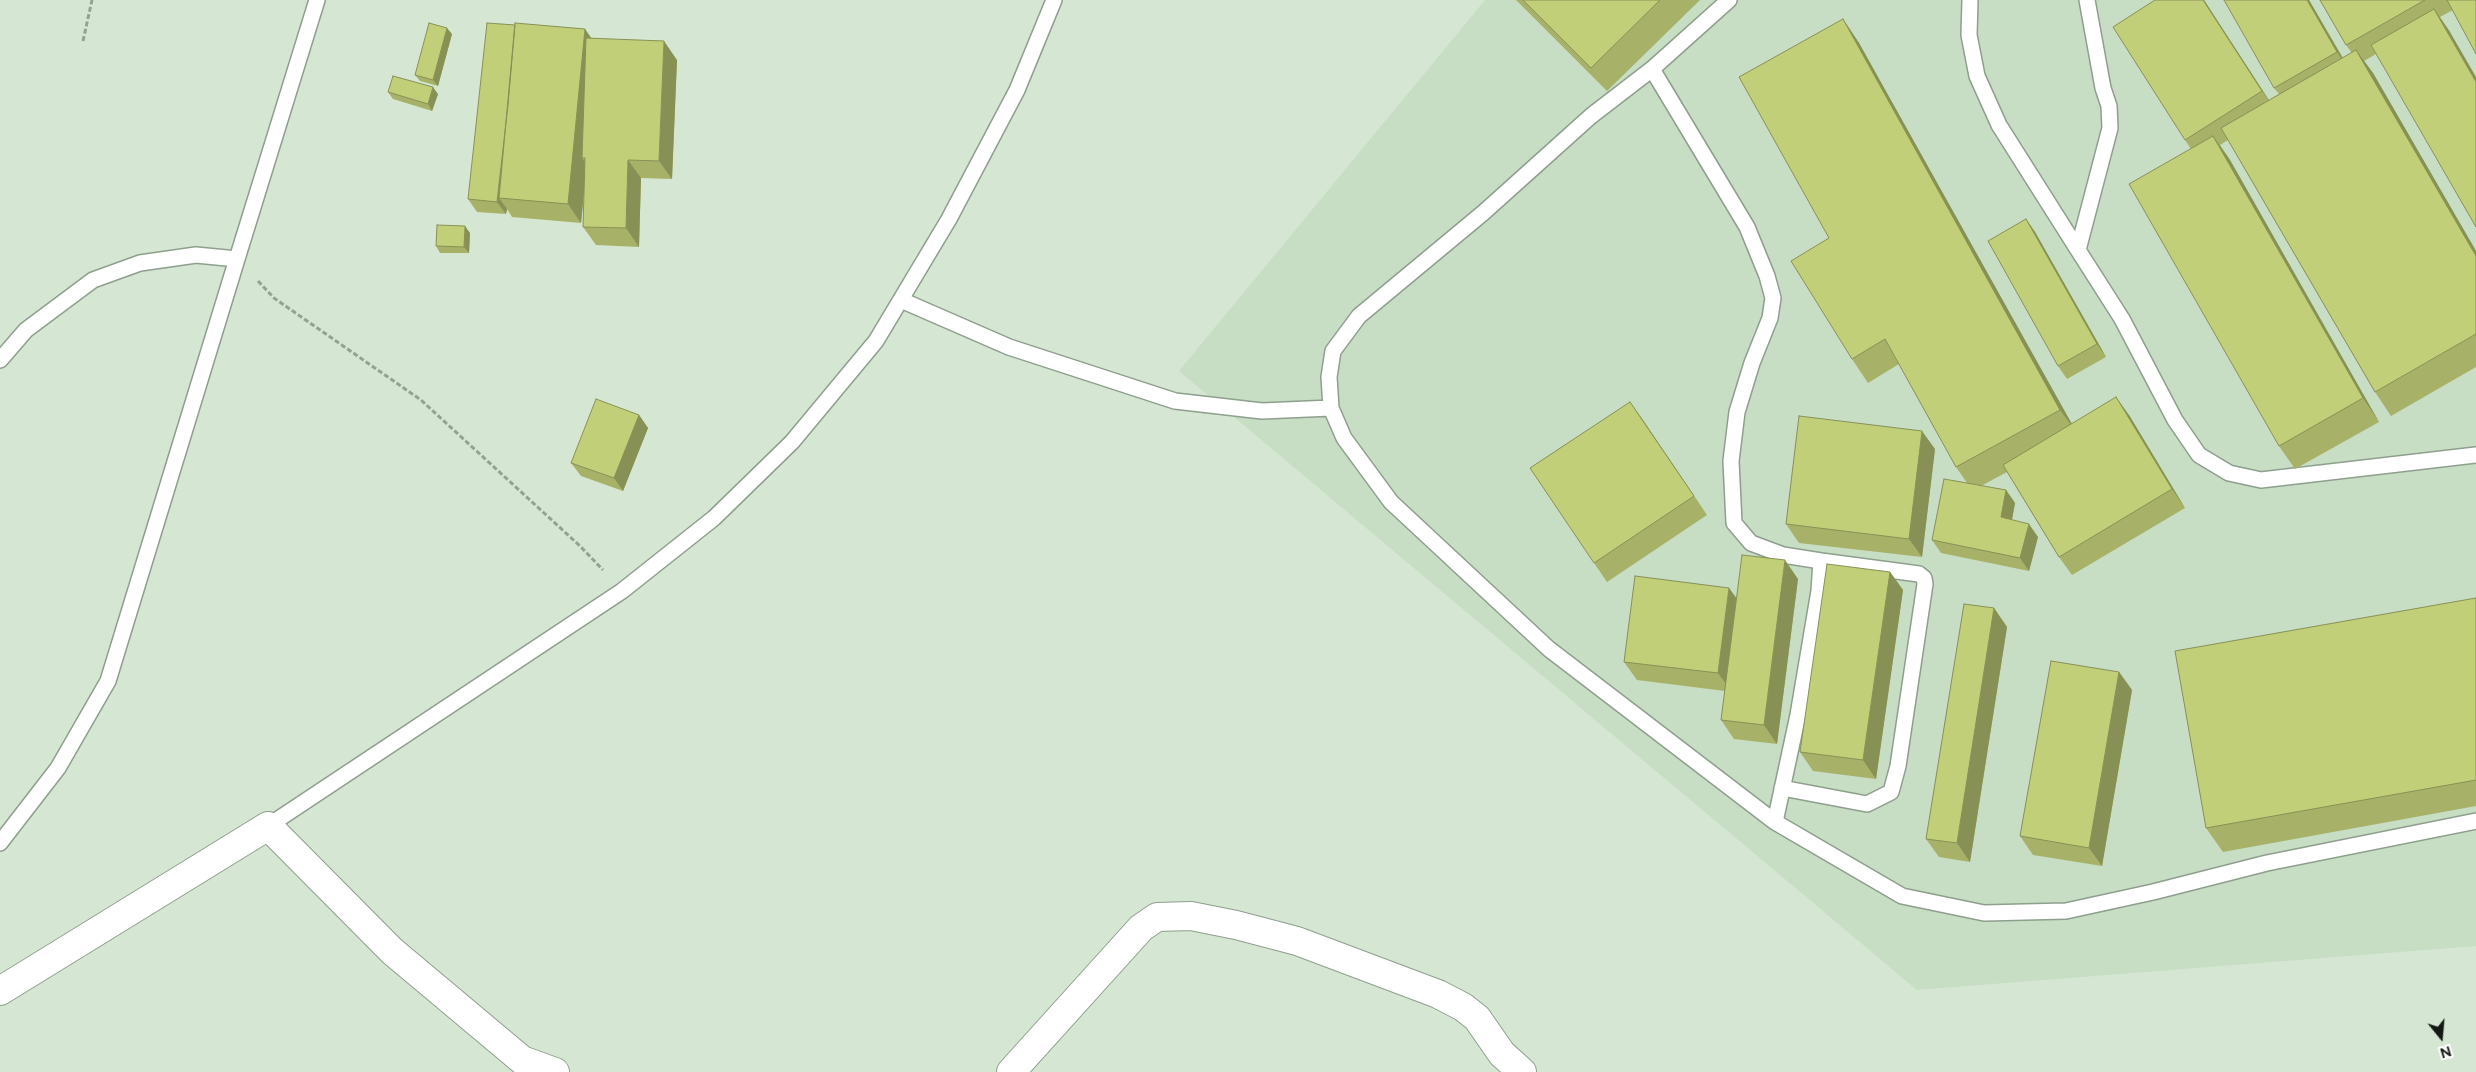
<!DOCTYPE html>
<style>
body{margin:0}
#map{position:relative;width:2476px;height:1072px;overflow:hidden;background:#d5e7d3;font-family:Figtree,sans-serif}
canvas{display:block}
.north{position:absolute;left:2416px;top:1012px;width:50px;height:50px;-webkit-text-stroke:4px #fff;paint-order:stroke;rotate:163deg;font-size:14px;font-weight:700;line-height:20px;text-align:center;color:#141a13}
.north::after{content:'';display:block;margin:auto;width:18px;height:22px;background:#141a13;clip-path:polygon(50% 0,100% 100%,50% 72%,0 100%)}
</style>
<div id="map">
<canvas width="2476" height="1072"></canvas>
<div class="north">N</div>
</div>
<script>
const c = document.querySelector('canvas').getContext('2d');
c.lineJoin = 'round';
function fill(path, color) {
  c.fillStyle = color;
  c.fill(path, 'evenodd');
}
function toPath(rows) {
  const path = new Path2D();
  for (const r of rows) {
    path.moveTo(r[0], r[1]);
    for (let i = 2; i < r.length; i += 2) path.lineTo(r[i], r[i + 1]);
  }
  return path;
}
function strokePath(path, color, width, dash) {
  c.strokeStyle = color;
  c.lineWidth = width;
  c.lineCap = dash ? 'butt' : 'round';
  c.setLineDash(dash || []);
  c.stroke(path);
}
fill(toPath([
 [1485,0,2476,0,2476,946,1917,990,1179,371]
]), '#c7dec4');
const service = toPath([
 [1729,0,1652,69,1591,116,1483,213,1359,316,1333,351,1329,377,1331,408,1344,438,1391,502,1549,649,1775,822,1902,896,1984,913,2066,911,2153,892,2267,863,2476,821],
 [1970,0,1969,35,1977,76,1999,125,2078,250],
 [2087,0,2103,88,2109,106,2110,128,2078,250,2122,319,2175,420,2199,455,2229,473,2261,480,2476,455],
 [1652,69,1747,227,1767,276,1773,298,1770,318,1752,363,1737,412,1731,461,1734,523,1751,543,1783,555,1821,561,1819,591,1798,715,1775,822],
 [237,259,317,0],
 [901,300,1009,347,1175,401,1262,411,1331,408],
 [0,360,26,330,93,280,140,263,196,255,237,259,108,681,58,768,0,843],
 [1782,788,1867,804,1891,792,1898,766,1925,584,1924,578,1919,574,1821,561],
 [268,826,622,591,714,518,792,442,876,341,949,219,1017,90,1054,0]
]);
const minor = toPath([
 [0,991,268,826,392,951,522,1060,555,1072],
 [1011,1072,1141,928,1157,917,1191,916,1236,925,1297,941,1438,994,1463,1007,1477,1018,1502,1054,1522,1072]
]);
strokePath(service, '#8e9f8d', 18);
strokePath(minor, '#8e9f8d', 30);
strokePath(toPath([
 [83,41,92,0],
 [258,281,274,298,421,400,580,546,603,570]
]), '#94a292', 3, [5, 2.5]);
strokePath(service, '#fff', 15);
strokePath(minor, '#fff', 28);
fill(toPath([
 [1516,0,1700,0,1607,91],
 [2204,0,2269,100,2279,94,2274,88,2309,0,2343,58,2352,53,2346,45,2320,0,2476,0,2453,10,2440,17,2450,32,2376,54,2364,61,2373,73,2476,251,2476,367,2391,416,2375,392,2228,140,2220,145,2230,160,2379,422,2295,469,2279,446,2191,149,2185,140],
 [1843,19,1859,43,2071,424,2129,415,2185,508,2072,575,2059,557,2007,472,1981,486,2006,490,2015,503,2012,520,2038,537,2029,571,1941,553,1932,540,1967,483,1956,467,1899,364,1868,383,1852,359,1829,238],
 [515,25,585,29,591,38,677,60,672,179,641,178,639,247,596,245,583,227,584,190,581,223,512,217,507,209,506,214,477,212,468,199],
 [452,34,438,86,420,81,415,75],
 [388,92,438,94,432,111,393,99],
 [2026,219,2035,232,2106,357,2067,379,2058,366],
 [470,233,469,253,440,253,436,246],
 [1630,402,1707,515,1607,582,1594,563],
 [639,415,648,428,623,491,581,476,571,463],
 [1935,449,1922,557,1799,543,1786,524],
 [1890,572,1903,590,1876,779,1813,771,1800,752],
 [1798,579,1777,744,1734,739,1721,720,1725,691,1637,680,1624,662,1729,588,1737,599],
 [2476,598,2476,806,2223,852,2206,828],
 [1994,608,2007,627,1970,862,1939,857,1926,839],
 [2119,672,2132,690,2102,866,2033,855,2020,836]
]), '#a7b268');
fill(toPath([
 [2203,0,2204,0,2275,110,2262,91],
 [2307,0,2309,0,2350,71,2337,52],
 [2434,9,2450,32,2476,77,2476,82],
 [1843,19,1859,43,2077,433,2060,410],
 [516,26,499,198,507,209,506,214,497,202],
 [447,28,452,34,438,86,433,80],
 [585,29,598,48,585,158,582,158,587,165,581,223,568,204],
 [664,41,677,60,672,179,659,161],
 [2356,50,2373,73,2476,251,2476,256],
 [433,87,438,94,432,111,428,104],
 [2213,136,2230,160,2379,422,2363,398],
 [628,160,641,178,639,247,626,228],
 [2026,219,2035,232,2106,357,2097,344],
 [465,226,470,233,469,253,464,247],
 [2116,397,2129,415,2185,508,2172,489],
 [1630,402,1643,420,1707,515,1694,496],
 [639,415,648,428,623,491,614,478],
 [1922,431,1935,449,1922,557,1909,539],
 [2006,490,2015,503,2010,530,2001,517],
 [2029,524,2038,537,2029,571,2020,558],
 [1785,560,1798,579,1777,744,1764,725],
 [1890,572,1903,590,1876,779,1863,760],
 [1729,588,1742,606,1731,691,1718,673],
 [1994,608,2007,627,1970,862,1957,843],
 [2119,672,2132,690,2102,866,2089,848]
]), '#889155');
const building = toPath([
 [1523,0,1660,0,1591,68,1523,0],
 [2155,0,2203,0,2262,91,2185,140,2113,27,2155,0],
 [2224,0,2307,0,2337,52,2274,88,2224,0],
 [2320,0,2425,0,2346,45,2320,0],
 [2447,0,2476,0,2476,54,2447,0],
 [2434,9,2476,82,2476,227,2371,45,2434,9],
 [1843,19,2060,410,1956,467,1885,339,1852,359,1791,261,1829,238,1739,77,1843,19],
 [429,23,447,28,433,80,415,75,429,23],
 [487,23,515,25,508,105,497,202,468,199,487,23],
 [515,23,585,29,568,204,499,198,515,23],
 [586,38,664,41,659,161,628,160,626,228,583,227,585,158,582,158,586,38],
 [2356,50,2476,256,2476,334,2375,392,2221,128,2356,50],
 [393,76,433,87,428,104,388,92,393,76],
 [2213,136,2363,398,2279,446,2129,184,2213,136],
 [2026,219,2097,344,2058,366,1988,241,2026,219],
 [437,225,465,226,464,247,436,246,437,225],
 [2116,397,2172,489,2059,557,2003,465,2116,397],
 [596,399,639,415,614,478,571,463,596,399],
 [1630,402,1694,496,1594,563,1530,468,1630,402],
 [1799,416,1922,431,1909,539,1786,524,1799,416],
 [1944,479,2006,490,2001,517,2029,524,2020,558,1932,540,1944,479],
 [1742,555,1785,560,1764,725,1721,720,1742,555],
 [1827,564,1890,572,1863,760,1800,752,1827,564],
 [1635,576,1729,588,1718,673,1624,662,1635,576],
 [2476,598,2476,780,2206,828,2175,651,2476,598],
 [1964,604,1994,608,1957,843,1926,839,1964,604],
 [2051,661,2119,672,2089,848,2020,836,2051,661]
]);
fill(building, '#c2cf79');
strokePath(building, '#889155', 1);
</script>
